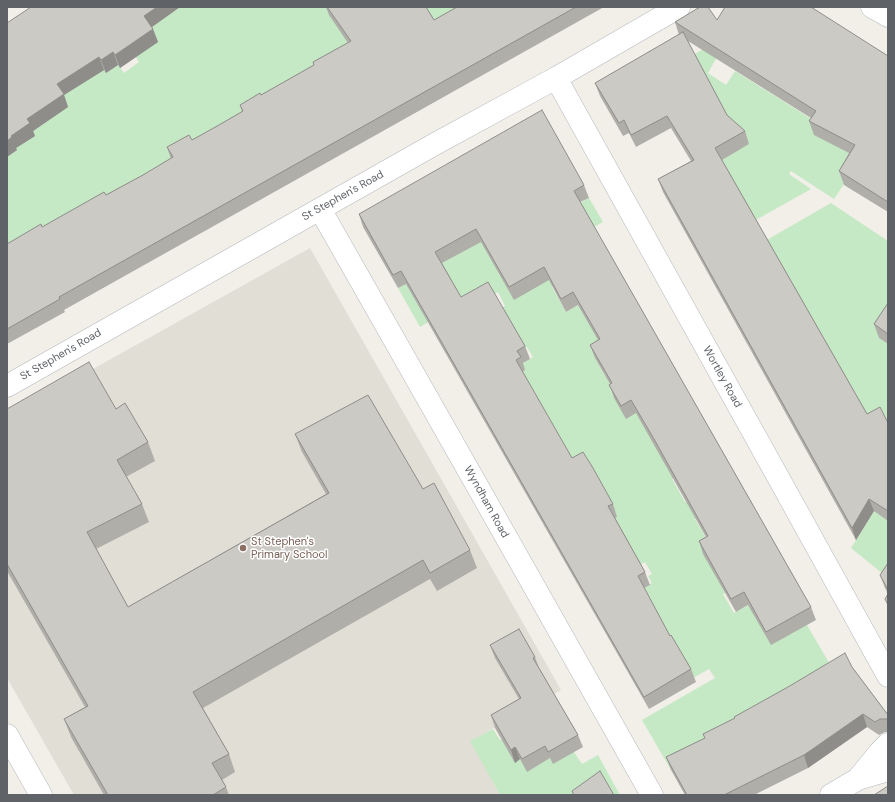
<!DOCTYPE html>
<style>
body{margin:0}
#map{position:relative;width:895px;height:802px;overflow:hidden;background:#f1efe8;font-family:"DM Sans",sans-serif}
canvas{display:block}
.frame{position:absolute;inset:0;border:8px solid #5f6368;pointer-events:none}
</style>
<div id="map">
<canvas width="895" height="802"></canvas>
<div class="frame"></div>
</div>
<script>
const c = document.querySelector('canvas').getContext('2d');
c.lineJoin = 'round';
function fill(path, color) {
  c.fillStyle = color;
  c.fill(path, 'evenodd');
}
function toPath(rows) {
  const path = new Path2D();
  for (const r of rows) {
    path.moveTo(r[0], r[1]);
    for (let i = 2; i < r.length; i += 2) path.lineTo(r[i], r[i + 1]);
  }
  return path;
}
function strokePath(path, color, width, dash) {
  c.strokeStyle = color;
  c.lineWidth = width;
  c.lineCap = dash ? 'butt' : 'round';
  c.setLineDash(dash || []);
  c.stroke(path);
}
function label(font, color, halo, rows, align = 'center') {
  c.font = font + ' "DM Sans",sans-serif';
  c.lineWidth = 3;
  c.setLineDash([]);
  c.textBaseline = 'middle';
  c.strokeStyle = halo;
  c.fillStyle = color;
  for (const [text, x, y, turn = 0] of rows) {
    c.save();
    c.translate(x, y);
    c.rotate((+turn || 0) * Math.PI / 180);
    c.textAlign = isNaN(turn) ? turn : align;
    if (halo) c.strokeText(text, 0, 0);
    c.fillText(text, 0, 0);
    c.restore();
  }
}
fill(toPath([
 [310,248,561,690,471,741,500,795,74,795,7,678,7,417]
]), '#e1ded6');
fill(toPath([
 [180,7,485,7,7,279,7,157,17,150,16,149,26,122,54,86,82,38,106,73,118,65,124,73,139,62,110,18,145,23,173,12],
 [724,37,727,39,708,73,726,85,735,71,821,125,861,155,856,166,834,199,791,171,789,174,811,189,754,221,713,165,744,146,747,142,731,127,693,55],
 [589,198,603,222,592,228,574,266,578,272,552,287,566,312,591,298,600,343,595,358,605,376,616,371,626,418,639,411,676,476,672,479,685,502,700,494,710,510,695,519,735,587,723,594,734,613,749,605,807,625,828,661,834,674,671,770,642,720,715,678,709,669,693,678,642,589,652,583,648,576,652,574,645,562,616,578,575,472,519,387,522,364,533,357,527,347,511,356,501,308,505,306,498,292,466,310,462,303,420,327,398,288,481,241,569,209],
 [831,203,888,241,888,324,879,338,888,344,888,427,845,442,765,241],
 [888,490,888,578,851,548,876,508],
 [529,724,515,762,520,759,527,771,550,758,574,752,582,764,598,755,620,795,500,795,470,741,493,729,500,740]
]), '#c5e8c5');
const street = toPath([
 [556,78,783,486,888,676],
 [320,209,479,489,652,795],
 [7,386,435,144,556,78,679,7],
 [7,735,41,795]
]);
const secondary = toPath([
 [872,7,888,16],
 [858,779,879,753,888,744],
 [831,795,858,779,888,770]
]);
strokePath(street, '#b5b8bc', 23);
strokePath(secondary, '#b6babf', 23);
strokePath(street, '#fff', 22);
strokePath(secondary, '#fff', 22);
fill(toPath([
 [31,7,180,7,152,27,158,42,120,68,118,65,106,73,104,70,64,95,68,107,33,131,35,136,16,148,17,150,7,157],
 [326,7,426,7,434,20,457,7,604,7,64,310,65,312,7,344,7,244,42,227,106,195,143,175,171,159,167,147,192,140,242,112,240,105,261,95,314,65,313,62,348,43,329,15],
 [717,20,888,56,888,212,844,185,839,171,849,153,814,135,809,121,811,118,688,41,727,115,745,131,749,144,722,160,867,414,888,423,888,521,874,511,856,540,663,192,658,179,691,161,671,128,636,147,629,133,623,136,600,96,595,83,679,35,675,22],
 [584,185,589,198,580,202,811,607,816,620,771,645,748,605,736,612,703,554,699,541,706,537,658,452,636,413,626,419,614,398,610,384,595,358,590,345,598,340,578,305,566,312,549,280,514,300,481,242,442,263,461,297,525,346,530,359,523,363,525,370,522,372,572,458,613,504,617,517,615,518,645,572,650,585,644,588,670,636,691,669,696,682,649,709,406,284,398,288,363,227,359,214],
 [888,303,888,344,879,338,874,324],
 [7,409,116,409,148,442,155,461,126,477,142,504,149,522,96,549,128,607,326,494,302,452,295,434,423,489,470,550,477,568,437,591,430,579,203,708,229,754,235,772,222,780,226,787,229,795,104,795,71,737,64,719,85,707,7,571],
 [888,563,888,594,885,588,880,575],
 [490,645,535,657,539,668,578,735,583,747,553,764,550,758,527,772,520,759,515,763,495,728,491,715,519,699,495,658],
 [852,667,888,715,888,732,885,732,879,735,867,727,808,768,754,795,685,795,671,770,666,757,705,738,703,734]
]), '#afaea9');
fill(toPath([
 [157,7,180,7,149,29,144,16],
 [153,29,158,42,120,68,115,55],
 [113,52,118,65,106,73,101,60],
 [99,57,104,70,64,95,68,107,33,131,35,136,16,148,17,150,7,157,7,141,27,119,57,84],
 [869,499,874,511,856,540,852,528],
 [863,714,867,727,808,768,804,755],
 [515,747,520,759,515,763,511,750]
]), '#8f8d8a');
const building = toPath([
 [31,7,157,7,144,16,153,29,115,55,113,52,101,60,99,57,57,84,64,94,27,119,30,123,11,136,12,137,7,141,7,23,31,7],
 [327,7,426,7,434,20,457,7,576,7,59,297,60,299,7,329,7,244,41,224,42,227,104,192,106,195,143,175,173,157,167,147,189,135,192,140,219,125,243,111,240,105,260,93,261,95,314,65,313,62,351,41,327,7],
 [700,7,708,7,717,20,725,7,811,7,888,56,888,202,839,171,855,145,809,121,816,111,675,22,700,7],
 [683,32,727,115,745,131,715,148,867,414,880,407,888,423,888,511,869,499,852,528,658,179,694,160,667,116,631,135,624,120,619,123,595,83,683,32],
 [542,110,584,185,574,191,811,607,766,632,744,592,731,599,699,541,708,536,654,439,631,400,621,406,609,385,612,383,590,345,600,339,573,292,561,299,544,267,509,287,476,229,435,252,461,297,488,282,525,346,517,351,521,357,516,360,572,458,583,452,593,468,613,504,608,506,645,572,638,576,670,636,671,635,691,669,644,697,401,271,393,275,359,214,542,110],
 [888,303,888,334,874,324,888,303],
 [89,362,116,409,125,403,148,442,117,460,142,504,87,532,128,607,329,493,295,434,368,395,423,489,434,483,470,550,430,573,423,560,193,692,229,754,212,763,226,787,213,795,108,795,64,719,88,706,7,564,7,409,89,362],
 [888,563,888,590,880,575,888,563],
 [888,594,888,605,885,599,888,594],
 [519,629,535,657,533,658,578,735,548,752,545,746,522,759,515,747,511,750,491,715,521,698,490,645,519,629],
 [845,653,852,667,888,715,888,720,887,719,880,719,875,722,863,714,804,755,724,795,687,795,666,757,705,738,703,734,735,718,734,717,788,687,845,653],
 [600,771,614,795,574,795,572,791,600,771],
 [888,786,888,795,874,795,888,786]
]);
fill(building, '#cccac5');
strokePath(building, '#8f8d8a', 1);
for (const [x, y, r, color] of [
 [243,548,4,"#8d6e63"]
]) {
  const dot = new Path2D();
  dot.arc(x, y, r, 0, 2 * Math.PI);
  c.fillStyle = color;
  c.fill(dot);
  strokePath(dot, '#fff', 1.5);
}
label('11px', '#5f6368', '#fff', [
 ["St Stephen's Road",343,196,-29],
 ["St Stephen's Road",61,355,-30],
 ["Wortley Road",722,377,61],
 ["Wyndham Road",486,502,61]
]);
label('11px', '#785e54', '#fff', [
 ["St Stephen's",251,542],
 ["Primary School",251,555]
], 'left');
</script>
